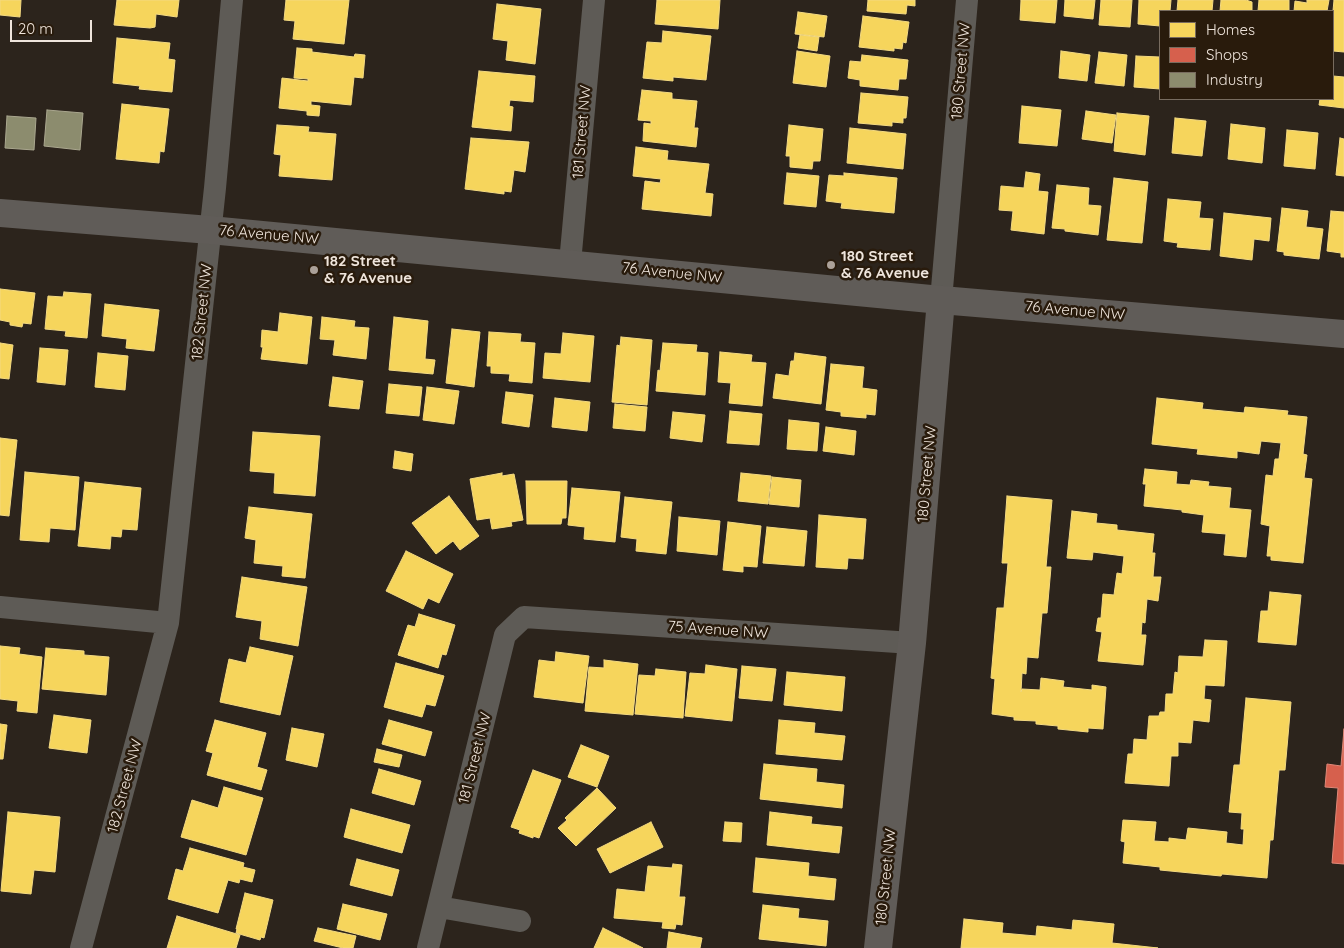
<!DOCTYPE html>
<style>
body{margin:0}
#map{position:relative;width:1344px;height:948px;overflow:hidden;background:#2c241c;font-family:Quicksand,sans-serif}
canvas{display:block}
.legend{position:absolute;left:1159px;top:10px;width:175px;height:90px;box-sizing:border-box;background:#291b0c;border:1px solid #786c5f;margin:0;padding:6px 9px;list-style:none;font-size:15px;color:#efe5dc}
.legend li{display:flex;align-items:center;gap:10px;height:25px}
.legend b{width:25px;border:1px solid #786c5f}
.scale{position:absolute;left:10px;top:20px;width:82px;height:22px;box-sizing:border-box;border:2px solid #efe5dc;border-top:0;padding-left:6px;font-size:15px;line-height:18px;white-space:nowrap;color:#efe5dc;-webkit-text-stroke:4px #291b0c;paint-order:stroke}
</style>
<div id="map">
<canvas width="1344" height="948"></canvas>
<ul class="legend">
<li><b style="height:14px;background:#f6d55c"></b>Homes</li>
<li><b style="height:14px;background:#d6604d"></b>Shops</li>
<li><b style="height:14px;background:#8c8c6e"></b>Industry</li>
</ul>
<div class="scale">20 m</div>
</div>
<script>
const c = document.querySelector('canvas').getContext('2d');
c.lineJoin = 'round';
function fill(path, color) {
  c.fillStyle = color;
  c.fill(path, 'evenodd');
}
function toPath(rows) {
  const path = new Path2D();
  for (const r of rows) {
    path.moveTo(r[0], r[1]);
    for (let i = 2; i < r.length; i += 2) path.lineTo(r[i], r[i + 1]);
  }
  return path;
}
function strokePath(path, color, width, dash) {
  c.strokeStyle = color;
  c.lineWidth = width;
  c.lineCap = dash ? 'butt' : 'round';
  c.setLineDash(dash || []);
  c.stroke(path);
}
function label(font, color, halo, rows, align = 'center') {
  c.font = font + ' Quicksand,sans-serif';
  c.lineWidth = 5;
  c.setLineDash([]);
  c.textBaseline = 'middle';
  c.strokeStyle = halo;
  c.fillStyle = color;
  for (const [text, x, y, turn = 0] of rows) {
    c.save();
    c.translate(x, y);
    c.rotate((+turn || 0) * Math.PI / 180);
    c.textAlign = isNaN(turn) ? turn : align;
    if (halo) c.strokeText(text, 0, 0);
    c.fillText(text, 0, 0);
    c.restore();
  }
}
const homes = toPath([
 [0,0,21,0,20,17,0,15,0,0],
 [117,0,179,0,177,17,156,14,155,27,150,28,114,25,117,0],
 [286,0,349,0,344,44,293,39,295,21,284,20,286,0],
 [657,0,720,0,718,29,655,24,657,0],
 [868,0,915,0,915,6,907,5,906,14,867,11,868,0],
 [1021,0,1057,0,1055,23,1020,20,1021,0],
 [1065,0,1095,0,1093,19,1064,16,1065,0],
 [1101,0,1132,0,1130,27,1099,25,1101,0],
 [1139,0,1171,0,1170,11,1160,11,1160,26,1138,24,1139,0],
 [1178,0,1213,0,1212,11,1177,11,1178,0],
 [1221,0,1246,0,1252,2,1252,11,1220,11,1221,0],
 [1259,0,1289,0,1289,11,1258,11,1259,0],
 [1307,0,1329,0,1327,11,1294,11,1295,1,1307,3,1307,0],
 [1334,0,1344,0,1344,52,1333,51,1333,11,1334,0],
 [497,4,541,9,535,64,506,60,508,41,493,39,497,4],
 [798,12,827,16,824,37,795,34,798,12],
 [863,16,909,22,906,43,903,42,902,49,894,48,894,51,859,47,863,16],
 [663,31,711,36,706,80,673,77,673,81,643,78,647,42,662,43,663,31],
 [800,35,819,37,817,51,798,48,800,35],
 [117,38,170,43,168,59,175,60,172,92,139,89,140,86,113,83,117,38],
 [297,48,312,49,312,52,354,57,355,54,365,55,363,78,354,77,351,105,311,101,311,105,320,106,319,116,307,115,307,111,279,108,282,78,308,81,308,79,294,78,297,48],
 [797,51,830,56,826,87,793,83,797,51],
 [1061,51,1090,55,1087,81,1059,78,1061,51],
 [1099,52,1127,55,1124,86,1095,83,1099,52],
 [862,55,908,60,906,79,899,79,898,90,860,86,860,80,848,78,850,61,861,62,862,55],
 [1136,56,1160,57,1160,89,1134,87,1136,56],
 [479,71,535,76,533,102,510,100,509,106,513,107,511,131,472,127,479,71],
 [1333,76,1344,77,1344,108,1319,105,1320,99,1333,99,1333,76],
 [642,90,672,93,672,99,697,101,694,128,698,128,696,147,643,141,644,123,651,124,651,121,638,120,642,90],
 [861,93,908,97,906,118,903,118,903,123,892,122,892,126,858,123,861,93],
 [122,104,169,109,164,152,160,151,159,163,116,159,122,104],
 [1022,106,1061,110,1057,146,1019,143,1022,106],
 [1086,111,1116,115,1112,143,1082,139,1086,111],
 [1117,113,1149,116,1145,155,1114,151,1117,113],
 [1175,118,1206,121,1202,156,1172,153,1175,118],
 [1231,124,1265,128,1262,163,1228,159,1231,124],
 [277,125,309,127,308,132,336,134,332,180,279,176,281,155,274,154,277,125],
 [789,125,823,129,820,161,813,161,812,169,790,167,790,156,786,156,789,125],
 [850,128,906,134,903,169,847,163,850,128],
 [1287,130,1318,133,1315,169,1284,166,1287,130],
 [471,138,529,142,525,172,514,170,511,192,504,191,504,194,465,189,471,138],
 [1340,138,1344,139,1344,176,1336,175,1340,138],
 [636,147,668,151,667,160,709,164,705,193,713,194,711,216,642,209,645,181,660,183,661,179,633,176,636,147],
 [1026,172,1040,174,1038,191,1048,192,1044,234,1011,230,1013,211,999,210,1001,186,1024,188,1026,172],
 [787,173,819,176,816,207,784,204,787,173],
 [844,173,897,178,894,213,841,208,842,203,826,201,829,175,844,176,844,173],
 [1114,178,1148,182,1142,243,1107,240,1114,178],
 [1057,185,1089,188,1088,205,1101,206,1098,235,1065,231,1065,229,1052,228,1057,185],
 [1168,199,1201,202,1199,218,1213,219,1210,250,1177,247,1178,243,1164,241,1168,199],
 [1282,208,1308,211,1306,227,1323,229,1319,259,1284,255,1284,252,1277,251,1282,208],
 [1331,211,1344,212,1344,257,1341,257,1341,253,1327,251,1331,211],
 [1224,213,1271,218,1269,241,1254,239,1252,260,1220,256,1224,213],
 [0,289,35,293,31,324,23,323,22,327,10,325,10,322,0,320,0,289],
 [64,292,91,294,87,338,65,336,66,331,45,329,48,296,63,297,64,292],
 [105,304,159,310,154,351,126,348,127,339,102,336,105,304],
 [280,313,312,317,307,364,261,359,263,347,261,347,262,330,278,332,280,313],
 [322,317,355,321,354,327,369,328,366,359,333,355,335,340,320,339,322,317],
 [394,317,428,321,425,359,435,360,433,374,389,370,394,317],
 [452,329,480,332,474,387,446,383,452,329],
 [489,332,521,334,520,342,535,343,532,383,509,381,510,374,491,373,491,366,487,366,489,332],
 [563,333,594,336,590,382,543,378,545,353,561,354,563,333],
 [621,337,652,340,647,405,612,402,617,345,620,346,621,337],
 [0,343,13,345,9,379,0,378,0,343],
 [663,343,697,345,696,352,708,353,705,395,656,391,658,370,660,371,663,343],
 [40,348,68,350,65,385,37,382,40,348],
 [720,352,752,355,751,362,766,363,762,406,729,403,731,383,718,382,720,352],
 [98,353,128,356,125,390,95,387,98,353],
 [795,353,826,357,821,404,773,398,776,374,789,376,791,361,794,361,795,353],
 [831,364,864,367,862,388,877,390,875,415,866,414,866,418,841,416,841,412,826,410,831,364],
 [333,377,363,381,359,409,329,406,333,377],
 [389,384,422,387,419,416,386,413,389,384],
 [427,387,459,391,454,424,423,420,427,387],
 [506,392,533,395,529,427,502,423,506,392],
 [555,398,590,402,587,431,552,427,555,398],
 [1157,398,1203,403,1202,409,1244,413,1245,407,1288,411,1287,415,1307,417,1303,454,1307,455,1304,478,1312,479,1303,563,1271,560,1271,556,1267,556,1270,526,1261,524,1266,475,1273,476,1275,459,1279,459,1281,443,1261,441,1259,454,1237,451,1237,458,1197,454,1198,449,1152,444,1157,398],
 [615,404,647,407,645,431,613,428,615,404],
 [730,411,762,414,759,445,727,443,730,411],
 [673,412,705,415,702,442,670,438,673,412],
 [789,420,819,423,817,451,787,449,789,420],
 [826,427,856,431,854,455,823,451,826,427],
 [253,432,320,436,315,496,274,493,275,473,250,471,253,432],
 [0,438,17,440,9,516,0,515,0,438],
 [395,451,413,454,411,471,393,468,395,451],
 [1145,469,1177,472,1176,484,1190,485,1191,480,1209,482,1208,486,1231,488,1229,508,1251,510,1246,557,1224,555,1226,534,1202,532,1204,515,1182,512,1182,510,1144,506,1146,484,1143,484,1145,469],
 [25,472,79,477,75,530,50,528,49,542,20,540,25,472],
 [502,473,502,476,514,474,523,520,511,522,512,526,492,529,490,518,477,520,470,479,502,473],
 [741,473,771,476,768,504,738,501,741,473],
 [772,477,801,480,799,507,769,504,772,477],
 [526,481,567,481,566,518,562,518,561,524,527,524,526,481],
 [85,482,141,488,137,530,122,529,121,537,111,536,110,549,78,546,85,482],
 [572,488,620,492,615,542,584,539,585,527,568,525,572,488],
 [449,496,479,536,460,550,453,541,436,554,412,523,449,496],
 [1007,496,1052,500,1046,567,1051,567,1047,613,1042,613,1038,658,1027,657,1026,674,1022,673,1021,692,1022,689,1040,690,1041,678,1064,681,1063,687,1092,690,1092,685,1106,687,1103,729,1088,728,1088,732,1058,729,1058,726,1036,724,1036,721,1014,720,1014,717,992,714,995,679,991,678,997,608,1004,608,1008,563,1002,563,1007,496],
 [625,497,672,502,666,554,636,551,637,539,621,537,625,497],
 [249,507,312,514,305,578,282,576,283,566,254,563,256,540,245,538,249,507],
 [1072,511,1097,514,1096,523,1117,525,1117,530,1154,534,1152,553,1155,553,1153,577,1161,577,1158,601,1147,599,1145,623,1142,622,1141,635,1146,635,1143,665,1098,661,1102,632,1096,631,1098,618,1101,618,1103,594,1114,595,1117,573,1122,574,1124,556,1093,552,1092,560,1067,558,1072,511],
 [819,515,866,519,863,559,848,558,847,569,816,567,819,515],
 [679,517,720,521,717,555,677,551,679,517],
 [728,522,761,526,757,567,743,566,743,572,723,570,728,522],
 [767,527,807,531,804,566,763,563,767,527],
 [406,551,453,574,439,603,428,598,423,609,386,591,406,551],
 [242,577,307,587,298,646,260,639,262,621,236,617,242,577],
 [1270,592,1301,595,1296,645,1258,642,1261,611,1268,611,1270,592],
 [419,614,455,625,446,655,442,654,438,668,398,655,408,625,415,627,419,614],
 [1205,640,1227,641,1224,686,1205,685,1204,699,1211,700,1209,722,1193,720,1191,743,1178,742,1178,756,1171,756,1169,786,1125,783,1128,754,1133,754,1134,739,1147,740,1149,716,1159,716,1160,712,1165,712,1166,694,1173,694,1175,672,1178,673,1179,656,1203,657,1205,640],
 [0,646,20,648,19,654,42,657,37,713,17,711,18,701,0,699,0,646],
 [250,647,293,656,280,715,220,702,229,659,246,663,250,647],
 [46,648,84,651,84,655,109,657,106,695,42,689,46,648],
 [556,652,589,656,583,703,534,697,539,660,555,662,556,652],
 [604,660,638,664,633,715,585,711,589,667,604,668,604,660],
 [396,663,444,676,435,706,426,704,422,717,384,707,396,663],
 [706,665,737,669,732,721,685,716,690,673,705,674,706,665],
 [742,666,776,669,772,701,739,698,742,666],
 [656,669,686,672,683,718,635,714,639,675,655,676,656,669],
 [787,672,845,677,842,711,784,705,787,672],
 [1246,698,1291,702,1285,770,1279,770,1273,840,1270,840,1267,878,1222,874,1221,876,1160,870,1160,867,1123,863,1125,842,1121,841,1123,820,1156,822,1154,841,1169,842,1169,838,1186,840,1188,828,1227,832,1226,843,1243,845,1244,829,1241,829,1242,813,1229,812,1234,765,1240,765,1246,698],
 [54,715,91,720,87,753,49,748,54,715],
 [215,720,266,733,257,767,267,770,261,790,207,775,213,753,206,751,215,720],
 [389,720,432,732,425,756,382,744,389,720],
 [779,720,815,723,814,733,845,736,842,760,776,754,779,720],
 [0,724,7,725,3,759,0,759,0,724],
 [292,728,324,734,317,767,286,760,292,728],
 [581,745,609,756,597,787,568,777,581,745],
 [377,749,402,755,399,767,374,762,377,749],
 [764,764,817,769,816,782,844,785,842,808,760,799,764,764],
 [379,769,421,781,414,805,372,793,379,769],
 [533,770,561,780,539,838,533,836,533,838,519,833,520,830,511,827,533,770],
 [224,787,263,798,246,855,181,837,192,800,218,808,224,787],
 [597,788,616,808,576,846,558,828,567,820,565,818,597,788],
 [351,809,410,825,402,853,344,837,351,809],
 [8,812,60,817,55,872,34,870,31,894,1,891,8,812],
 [770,812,812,817,811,824,842,827,839,853,767,845,770,812],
 [651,822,663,847,610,873,597,849,651,822],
 [725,822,742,823,741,842,723,841,725,822],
 [190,848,244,863,243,867,255,870,252,882,240,879,239,883,228,880,218,913,168,899,176,869,183,871,190,848],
 [756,858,809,863,808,876,836,879,834,900,753,892,756,858],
 [357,859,399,870,392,896,350,885,357,859],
 [673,864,682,865,679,897,685,897,682,925,676,924,675,929,662,928,663,922,614,918,617,889,645,892,648,866,672,868,673,864],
 [245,893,273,900,264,938,261,937,260,940,236,933,237,929,236,929,245,893],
 [343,904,387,914,380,940,337,929,343,904],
 [763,905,799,909,798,918,828,921,826,946,759,939,763,905],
 [177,916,240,935,236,948,167,948,177,916],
 [964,919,1003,923,1002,933,1036,936,1037,926,1072,930,1073,920,1114,924,1112,943,1158,948,961,948,964,919],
 [318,928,356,936,353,948,343,948,314,941,318,928],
 [603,928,643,948,594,948,603,928],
 [669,932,702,938,700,948,667,948,669,932]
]);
fill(homes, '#f6d55c');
strokePath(homes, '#f4da82', 1);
const shops = toPath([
 [1344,729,1344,864,1332,863,1338,788,1325,787,1327,764,1341,766,1344,729]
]);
fill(shops, '#d6604d');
strokePath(shops, '#de8878', 1);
const industry = toPath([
 [47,110,83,113,80,150,44,146,47,110],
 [7,116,36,118,34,150,5,148,7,116]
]);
fill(industry, '#8c8c6e');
strokePath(industry, '#aaa78f', 1);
strokePath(toPath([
 [570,263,594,0],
 [941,300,967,0],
 [0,607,168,623],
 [439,907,520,921],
 [81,948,168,623,215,188,232,0],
 [428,948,505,635,524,617,912,643]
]), '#5e5b56', 22);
strokePath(toPath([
 [0,213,210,230,941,300,1344,334],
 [878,948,912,643,941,300]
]), '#605c58', 28);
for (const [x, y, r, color] of [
 [831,265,5,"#aba199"],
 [314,270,5,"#aba199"]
]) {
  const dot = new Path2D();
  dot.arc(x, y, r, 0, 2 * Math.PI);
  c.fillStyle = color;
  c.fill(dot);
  strokePath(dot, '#291b0c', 2);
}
label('15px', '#efe5dc', '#291b0c', [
 ["180 Street NW",961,71,-85],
 ["181 Street NW",582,132,-85],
 ["76 Avenue NW",269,235,5],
 ["76 Avenue NW",672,273,6],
 ["76 Avenue NW",1075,311,5],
 ["182 Street NW",202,312,-84],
 ["180 Street NW",927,474,-85],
 ["75 Avenue NW",718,630,4],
 ["181 Street NW",475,758,-76],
 ["182 Street NW",125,786,-75],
 ["180 Street NW",886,877,-84]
]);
label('bold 15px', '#efe5dc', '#291b0c', [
 ["180 Street",841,256],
 ["& 76 Avenue",841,273],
 ["182 Street",324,261],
 ["& 76 Avenue",324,278]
], 'left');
</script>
